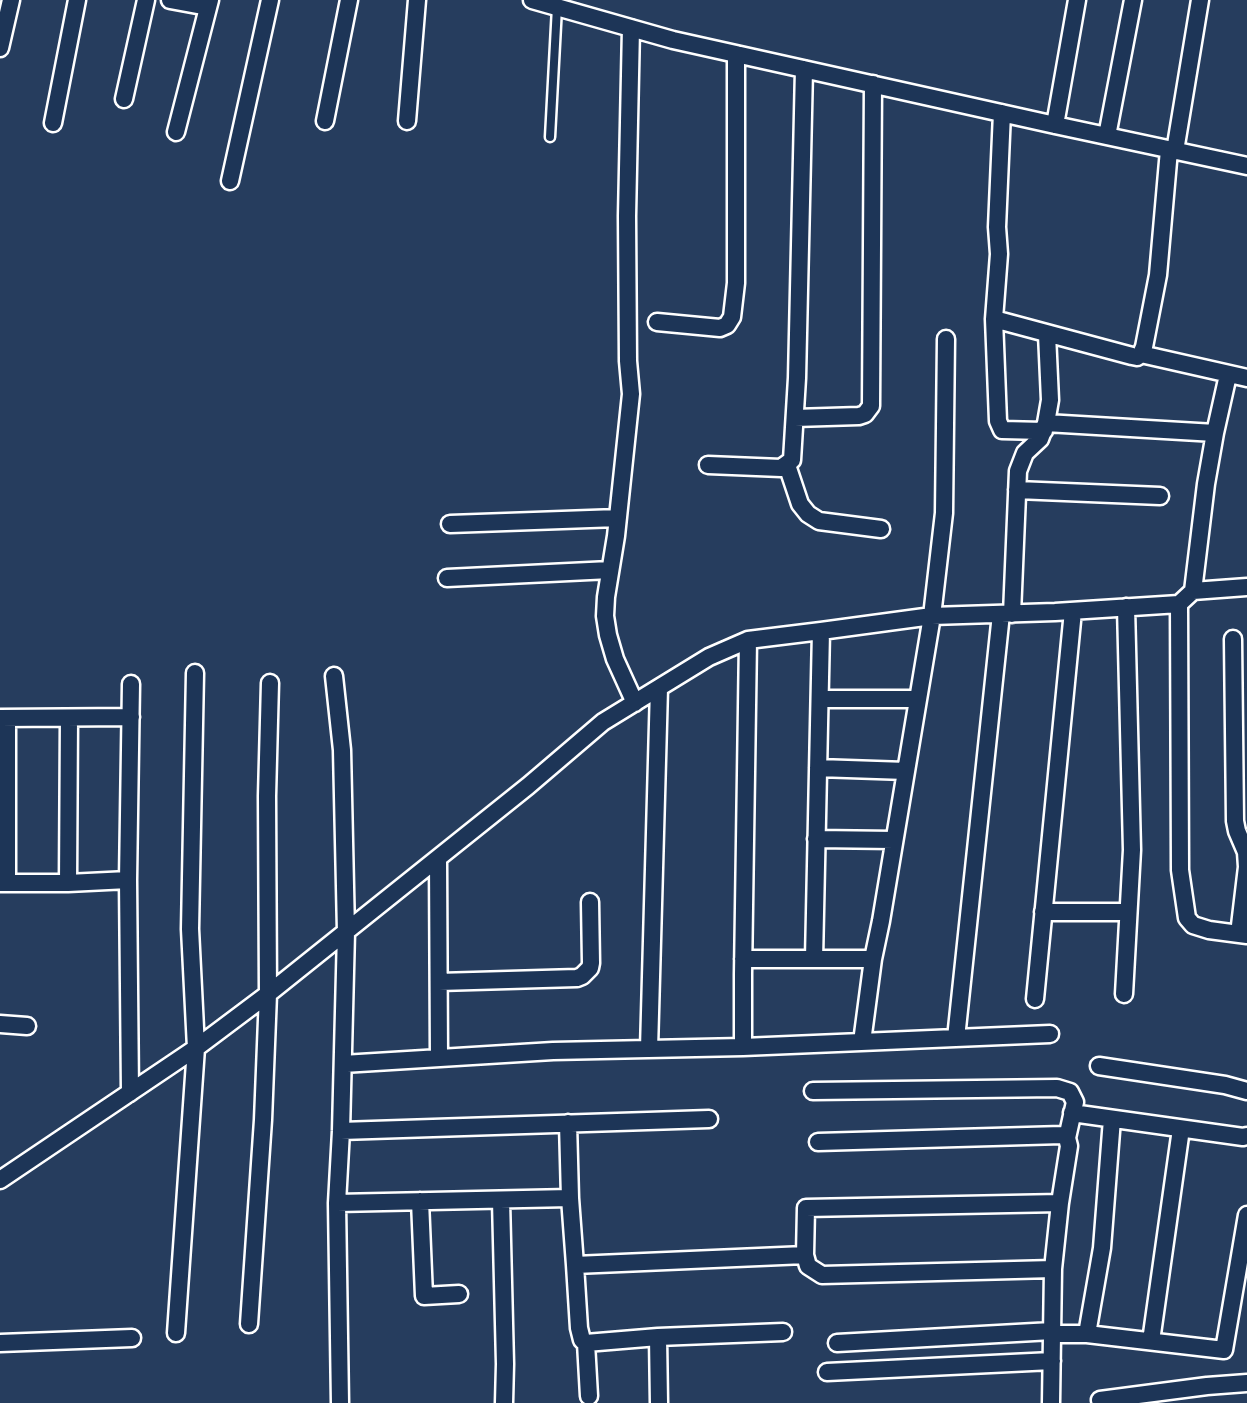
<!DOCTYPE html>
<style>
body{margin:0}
canvas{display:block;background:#263d5e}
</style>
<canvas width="1247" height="1403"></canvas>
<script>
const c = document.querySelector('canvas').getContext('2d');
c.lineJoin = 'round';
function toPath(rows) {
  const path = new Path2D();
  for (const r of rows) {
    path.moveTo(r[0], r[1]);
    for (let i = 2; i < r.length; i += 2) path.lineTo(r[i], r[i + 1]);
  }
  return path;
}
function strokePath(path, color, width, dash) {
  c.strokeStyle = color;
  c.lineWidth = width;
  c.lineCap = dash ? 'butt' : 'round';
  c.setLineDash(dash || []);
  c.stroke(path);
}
const service = toPath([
 [550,137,557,7]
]);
const minor = toPath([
 [170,0,208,7],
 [532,0,673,40,1055,125,1247,166],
 [631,28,627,216,628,361,631,394,616,536,606,597,605,616,608,635,615,659,635,703],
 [0,48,11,0],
 [124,99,146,0],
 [1002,113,997,227,999,254,994,319,998,421,1002,430,1044,431],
 [325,121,349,0],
 [407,121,417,0],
 [53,123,77,0],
 [1055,125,1077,0],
 [176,132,210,0],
 [1107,136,1133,0],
 [1175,151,1200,0],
 [230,181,270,0],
 [994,319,1132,356,1137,357,1141,354,1144,347,1158,275,1169,150],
 [657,322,720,328,727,325,732,317,736,283,736,54],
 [1141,354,1247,378],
 [795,418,859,416,865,414,871,406,873,84],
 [1046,423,1215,433],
 [708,465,781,468,792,460,797,378,804,69],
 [787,465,800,504,808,514,819,521,881,529],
 [1017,490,1160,496],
 [450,524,618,518],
 [447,578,610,570],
 [1193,591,1206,484,1215,433,1228,375],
 [1179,604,1180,870,1187,918,1193,925,1209,930,1247,935],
 [1012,614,1018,471,1025,453,1040,439,1046,423,1050,400,1047,334],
 [1233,639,1235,821,1237,831,1246,852,1247,867,1239,934],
 [334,676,342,750,346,932,341,1131,337,1203,340,1403],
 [820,699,918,699],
 [0,718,131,717],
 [818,768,906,771],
 [816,839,894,840],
 [438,859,439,1058],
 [0,883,68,883,128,880],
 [7,883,7,719],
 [68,883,69,718],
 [1043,912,1128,912],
 [743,959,873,959],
 [814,959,821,631],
 [439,982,577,978,582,976,590,968,591,963,590,902],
 [1124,994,1132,850,1126,607],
 [1035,999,1073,611],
 [0,1024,27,1026],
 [956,1038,1001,614],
 [862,1042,873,959,881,921,932,616,944,513,946,339],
 [743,1047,743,974,748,640],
 [649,1049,659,688],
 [343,1064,553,1051,743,1047,1050,1034],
 [1099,1066,1225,1085,1247,1091],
 [813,1091,1057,1088,1070,1092,1075,1102,1067,1138],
 [130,1093,128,880,131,684],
 [1072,1113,1243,1137,1247,1136],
 [568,1123,570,1198,575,1265,579,1328,582,1340,586,1343,658,1337,783,1332],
 [341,1131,709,1119],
 [818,1142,1062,1135,1067,1138,1069,1146,1060,1203,1053,1269,1051,1403],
 [0,1180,196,1048,268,994,528,786,603,722,709,657,748,640,821,631,932,616,1055,612,1179,604,1193,591,1247,587],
 [501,1200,505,1364,504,1403],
 [420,1201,424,1296,459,1294],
 [337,1203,570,1198],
 [805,1255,808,1266,822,1275,1053,1269],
 [575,1265,805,1255,806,1208,1060,1203],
 [249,1324,263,1120,268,994,267,796,270,683],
 [176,1333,196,1048,190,929,195,673],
 [1052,1334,1087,1334,1102,1248,1112,1119],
 [1087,1334,1224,1350,1247,1215],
 [658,1337,659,1403],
 [1151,1341,1181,1129],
 [0,1343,132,1338],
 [586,1343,589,1396],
 [837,1343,1052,1331],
 [827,1372,1052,1361],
 [1101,1403,1100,1400,1207,1386,1247,1383]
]);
strokePath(service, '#fff', 13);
strokePath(minor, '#fff', 21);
strokePath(service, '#1d3557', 8);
strokePath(minor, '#1d3557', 16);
</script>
